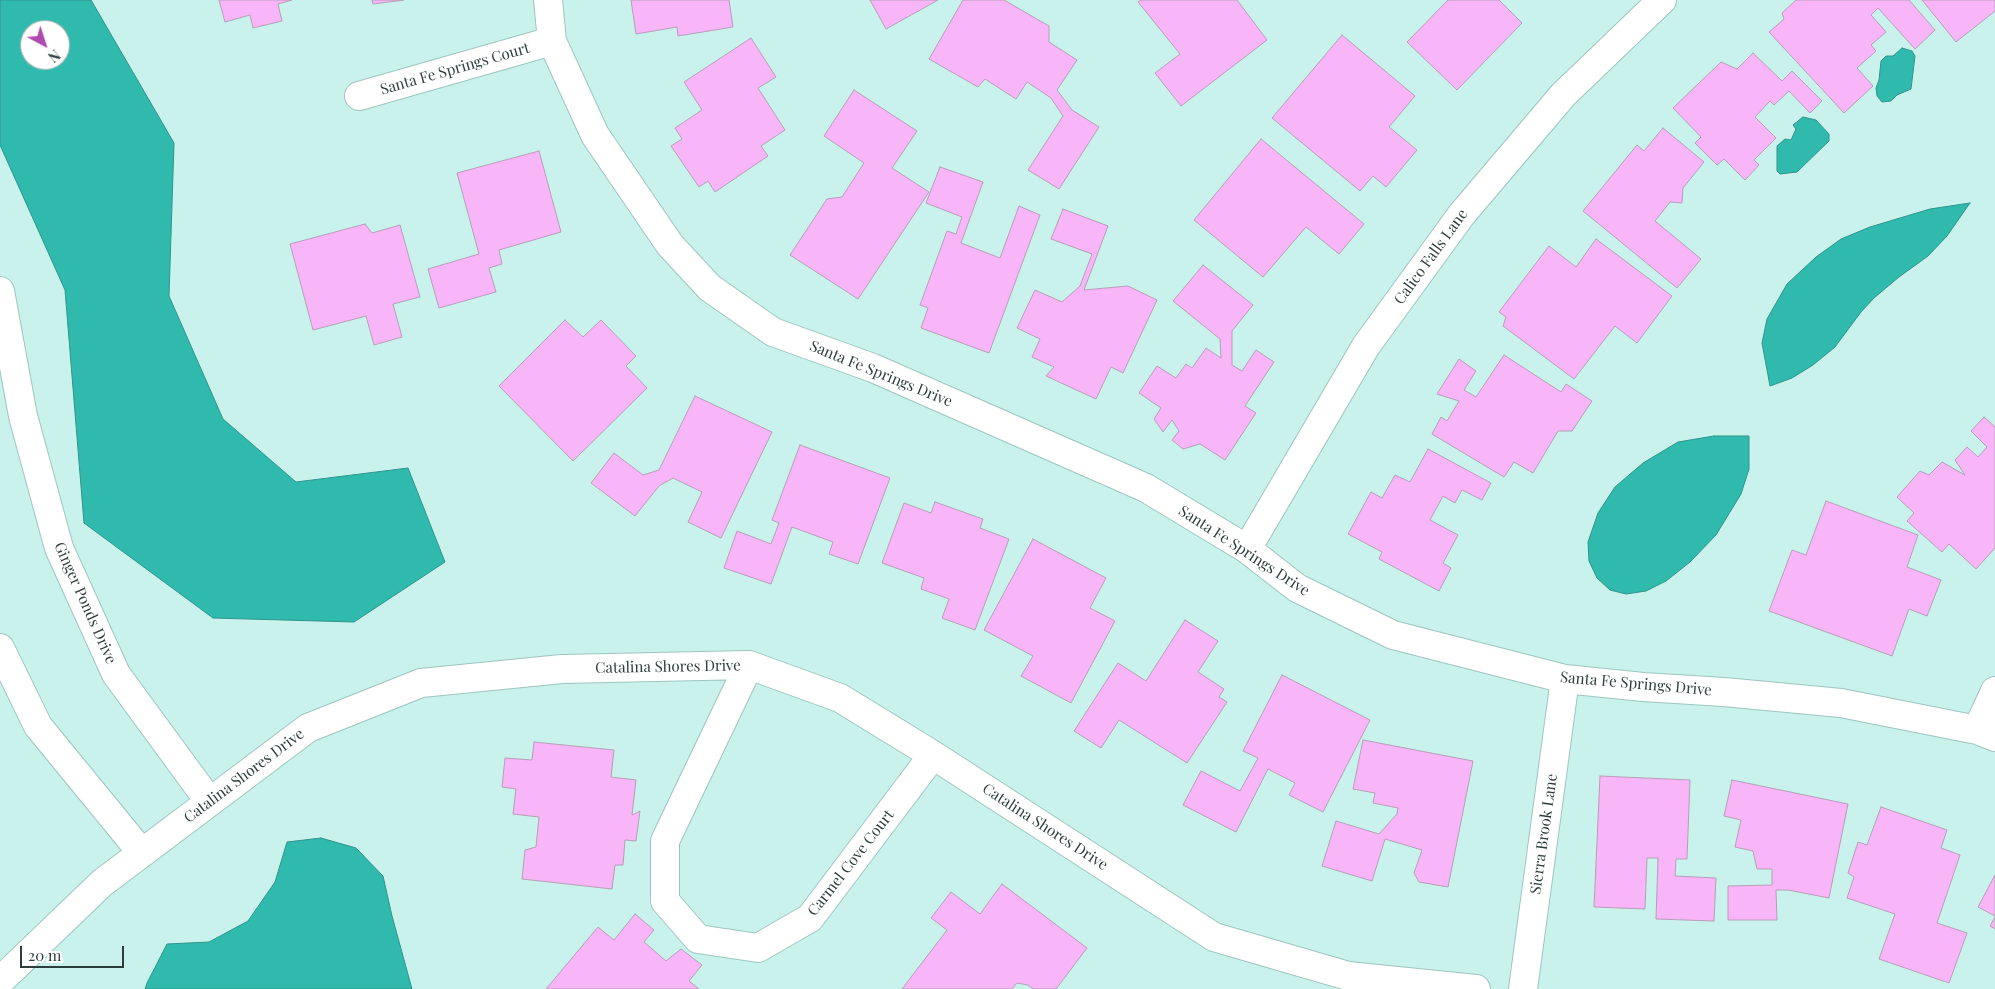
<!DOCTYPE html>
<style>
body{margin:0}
#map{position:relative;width:1995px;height:989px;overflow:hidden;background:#c9f2ec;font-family:"Playfair Display",serif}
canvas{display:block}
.north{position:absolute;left:20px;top:20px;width:50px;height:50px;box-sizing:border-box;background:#fff;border:1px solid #abb1b1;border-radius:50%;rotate:140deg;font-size:14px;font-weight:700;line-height:20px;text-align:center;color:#2c3d3b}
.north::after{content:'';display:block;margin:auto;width:18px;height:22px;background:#ae4ab0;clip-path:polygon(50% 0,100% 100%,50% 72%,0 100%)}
.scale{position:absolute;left:20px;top:946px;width:104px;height:22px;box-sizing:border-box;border:2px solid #2c3d3b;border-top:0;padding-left:6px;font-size:15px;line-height:18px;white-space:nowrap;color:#2c3d3b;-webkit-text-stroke:4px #fff;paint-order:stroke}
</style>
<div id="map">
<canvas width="1995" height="989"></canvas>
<div class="north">N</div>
<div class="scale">20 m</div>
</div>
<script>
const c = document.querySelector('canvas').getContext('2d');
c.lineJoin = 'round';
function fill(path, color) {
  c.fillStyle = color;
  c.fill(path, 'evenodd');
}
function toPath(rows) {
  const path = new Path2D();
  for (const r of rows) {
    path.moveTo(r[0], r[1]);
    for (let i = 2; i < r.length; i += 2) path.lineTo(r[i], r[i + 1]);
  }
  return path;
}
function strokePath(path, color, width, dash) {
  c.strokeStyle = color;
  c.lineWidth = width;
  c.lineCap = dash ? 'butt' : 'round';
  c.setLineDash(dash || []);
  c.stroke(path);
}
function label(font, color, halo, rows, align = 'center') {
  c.font = font + ' "Playfair Display",serif';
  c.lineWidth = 4.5;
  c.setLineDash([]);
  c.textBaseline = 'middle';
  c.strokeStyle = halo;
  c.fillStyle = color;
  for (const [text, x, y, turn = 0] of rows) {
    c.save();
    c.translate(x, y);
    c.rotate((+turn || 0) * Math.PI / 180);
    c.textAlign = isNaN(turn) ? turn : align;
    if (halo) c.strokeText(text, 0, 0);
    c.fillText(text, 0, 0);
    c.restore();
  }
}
const water = toPath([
 [0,0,91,0,174,143,169,296,223,419,296,482,408,468,445,562,354,622,213,618,84,523,65,290,0,145,0,0],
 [30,30,60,30,60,60,30,60,30,30],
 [1902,48,1912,51,1915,56,1911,89,1897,95,1891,101,1882,102,1877,96,1876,88,1879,80,1881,61,1886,56,1893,56,1902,48],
 [1803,117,1816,120,1829,134,1829,141,1797,172,1780,174,1777,171,1777,146,1785,139,1791,140,1796,129,1793,125,1803,117],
 [1970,203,1947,236,1928,256,1899,277,1874,298,1861,312,1835,347,1813,365,1792,378,1770,386,1762,343,1767,319,1787,284,1816,257,1841,239,1870,227,1930,209,1970,203],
 [1714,436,1749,436,1749,469,1741,494,1716,535,1690,562,1666,581,1646,591,1626,594,1610,590,1597,578,1589,561,1588,542,1598,513,1615,487,1643,463,1678,442,1714,436],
 [321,838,356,848,383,876,392,916,412,989,145,989,147,983,167,944,209,942,248,921,275,882,287,842,321,838]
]);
fill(water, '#30baad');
strokePath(water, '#2f948b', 1);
const building = toPath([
 [219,0,292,0,278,4,282,21,253,28,250,15,225,22,219,0],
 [372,0,404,0,373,4,372,0],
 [631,0,729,0,733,27,678,36,677,27,636,34,631,0],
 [870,0,938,0,886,29,870,0],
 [963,0,1004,0,1049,26,1049,42,1077,60,1057,90,1072,110,1099,127,1059,189,1028,170,1063,116,1051,98,1027,82,1016,99,985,79,978,87,929,59,963,0],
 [1141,0,1237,0,1267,40,1181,106,1155,73,1180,54,1138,2,1141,0],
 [1448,0,1499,0,1522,23,1457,90,1407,42,1448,0],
 [1796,0,1909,0,1935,30,1915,49,1878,8,1871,15,1886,32,1871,45,1876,51,1857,68,1873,86,1844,113,1769,32,1784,19,1782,13,1796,0],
 [1922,0,1995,0,1995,11,1956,42,1922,0],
 [1342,35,1415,96,1389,127,1417,150,1386,187,1373,176,1360,191,1272,118,1342,35],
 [751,38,776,77,758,88,785,130,761,146,768,156,715,192,708,181,699,187,671,146,682,139,675,128,702,110,684,82,751,38],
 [1753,53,1782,81,1792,71,1822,101,1810,113,1789,91,1774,105,1770,101,1755,117,1776,138,1754,160,1759,165,1745,180,1724,159,1717,165,1695,143,1701,137,1673,108,1721,62,1737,69,1753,53],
 [854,90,917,131,892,168,929,192,858,299,790,255,827,199,842,197,864,163,824,136,854,90],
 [1663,128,1704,162,1683,188,1682,203,1670,202,1655,221,1701,259,1677,288,1583,211,1637,145,1644,151,1663,128],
 [1261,139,1364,224,1339,254,1306,227,1263,277,1194,220,1261,139],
 [539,151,561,232,499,250,502,264,489,268,496,292,439,308,428,269,479,254,457,173,539,151],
 [940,167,983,182,961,243,1000,258,1019,206,1040,215,989,353,921,328,928,308,920,305,947,231,956,234,962,217,926,203,940,167],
 [1063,209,1108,226,1084,290,1128,286,1157,300,1123,373,1111,367,1096,399,1046,376,1054,367,1032,357,1040,339,1017,328,1035,290,1062,302,1080,286,1092,254,1051,239,1063,209],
 [365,224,372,233,400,225,420,297,393,304,402,337,374,345,366,316,313,330,290,244,365,224],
 [1596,239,1672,296,1637,343,1615,326,1574,379,1503,326,1506,317,1499,312,1549,246,1576,267,1596,239],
 [1203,265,1253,305,1232,331,1232,365,1242,371,1256,350,1274,362,1245,406,1256,413,1225,460,1200,444,1183,449,1172,440,1179,431,1172,420,1163,432,1154,419,1161,408,1139,393,1157,366,1176,378,1186,364,1192,368,1206,348,1221,358,1220,339,1173,301,1203,265],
 [565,320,583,337,601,320,636,356,626,366,647,388,573,461,499,386,565,320],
 [1504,355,1561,392,1566,384,1592,401,1572,431,1558,431,1533,473,1514,462,1504,477,1432,434,1441,417,1447,421,1459,401,1437,394,1459,359,1476,371,1464,390,1476,397,1504,355],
 [695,396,772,432,721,538,688,522,702,492,673,478,659,486,635,516,591,483,614,453,643,475,659,470,695,396],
 [1984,417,1995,427,1995,548,1976,569,1949,544,1942,552,1907,521,1914,513,1897,497,1920,471,1929,475,1942,462,1965,475,1955,460,1967,447,1978,457,1987,447,1971,431,1984,417],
 [800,445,890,478,858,564,829,554,833,542,792,527,771,584,724,568,737,531,771,544,779,523,772,520,800,445],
 [1428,449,1491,483,1482,500,1462,490,1455,503,1443,496,1430,520,1458,535,1443,563,1451,568,1439,591,1379,559,1382,552,1348,534,1371,492,1382,498,1395,475,1410,482,1428,449],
 [1826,501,1918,535,1907,567,1941,580,1927,616,1909,609,1892,656,1769,611,1792,550,1806,555,1826,501],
 [935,502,983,519,980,528,1009,539,975,630,942,618,949,599,921,589,924,578,882,563,904,503,931,513,935,502],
 [1033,539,1106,578,1090,608,1115,621,1071,703,1021,676,1033,656,984,630,1033,539],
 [1185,620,1218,641,1198,672,1224,689,1219,697,1227,702,1187,763,1119,720,1101,748,1074,731,1118,663,1146,681,1185,620],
 [1282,675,1370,720,1323,812,1289,795,1295,783,1268,769,1236,832,1183,805,1201,771,1240,791,1258,758,1243,751,1282,675],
 [1363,740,1473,761,1448,887,1419,882,1414,873,1422,850,1385,839,1372,881,1322,866,1336,821,1379,834,1397,814,1398,808,1373,803,1375,793,1353,789,1363,740],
 [534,742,614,750,611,777,636,780,632,815,640,811,636,841,625,840,623,865,615,865,612,889,522,879,525,850,536,847,539,817,513,814,516,789,502,787,505,758,532,760,534,742],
 [1600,776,1690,780,1687,859,1676,859,1675,876,1716,878,1714,921,1656,919,1658,858,1647,858,1645,909,1594,907,1600,776],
 [1732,780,1848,804,1829,898,1788,890,1776,890,1777,920,1728,920,1728,886,1772,885,1772,869,1757,869,1753,851,1735,847,1741,820,1724,816,1732,780],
 [1881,807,1947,830,1941,848,1960,855,1937,923,1967,933,1949,983,1879,959,1895,914,1847,898,1854,877,1848,873,1858,842,1867,845,1881,807],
 [1995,875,1995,916,1978,907,1995,875],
 [1002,884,1087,948,1056,989,1033,989,1028,985,1017,983,1012,989,902,989,947,930,931,918,951,892,980,914,1002,884],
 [635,914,654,930,644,942,666,961,681,949,702,965,689,981,699,989,546,989,598,927,614,940,635,914],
 [1995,917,1995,929,1990,926,1995,917]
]);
fill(building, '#f8b5f7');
strokePath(building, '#b69eb6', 1);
const minor = toPath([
 [548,0,552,41,595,135,670,245,710,288,773,332,873,368,1146,488,1247,549,1297,588,1393,635,1565,679,1643,687,1724,692,1841,703,1977,730,1995,737],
 [359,96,552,41],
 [0,291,23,416,59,548,116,674,209,801],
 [1247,549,1366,346,1462,214,1563,95,1662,0],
 [0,648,38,726,142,853],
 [749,665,665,841,665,901,698,939,758,948,810,918,933,755],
 [1977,730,1995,691],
 [0,981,102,883,308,728,421,683,562,669,749,665,840,698,933,755,1214,937,1348,976,1476,989],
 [1523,989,1565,679]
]);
strokePath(minor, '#9dc5c0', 30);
strokePath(minor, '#fff', 28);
label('15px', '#2c3d3b', '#fff', [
 ["Santa Fe Springs Court",455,69,-16],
 ["Calico Falls Lane",1431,257,-54],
 ["Santa Fe Springs Drive",881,374,22],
 ["Santa Fe Springs Drive",1244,551,33],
 ["Ginger Ponds Drive",85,603,66],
 ["Catalina Shores Drive",668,667,-1],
 ["Santa Fe Springs Drive",1636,684,5],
 ["Catalina Shores Drive",244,776,-37],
 ["Catalina Shores Drive",1045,827,33],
 ["Sierra Brook Lane",1544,834,-82],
 ["Carmel Cove Court",851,863,-52]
]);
</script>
